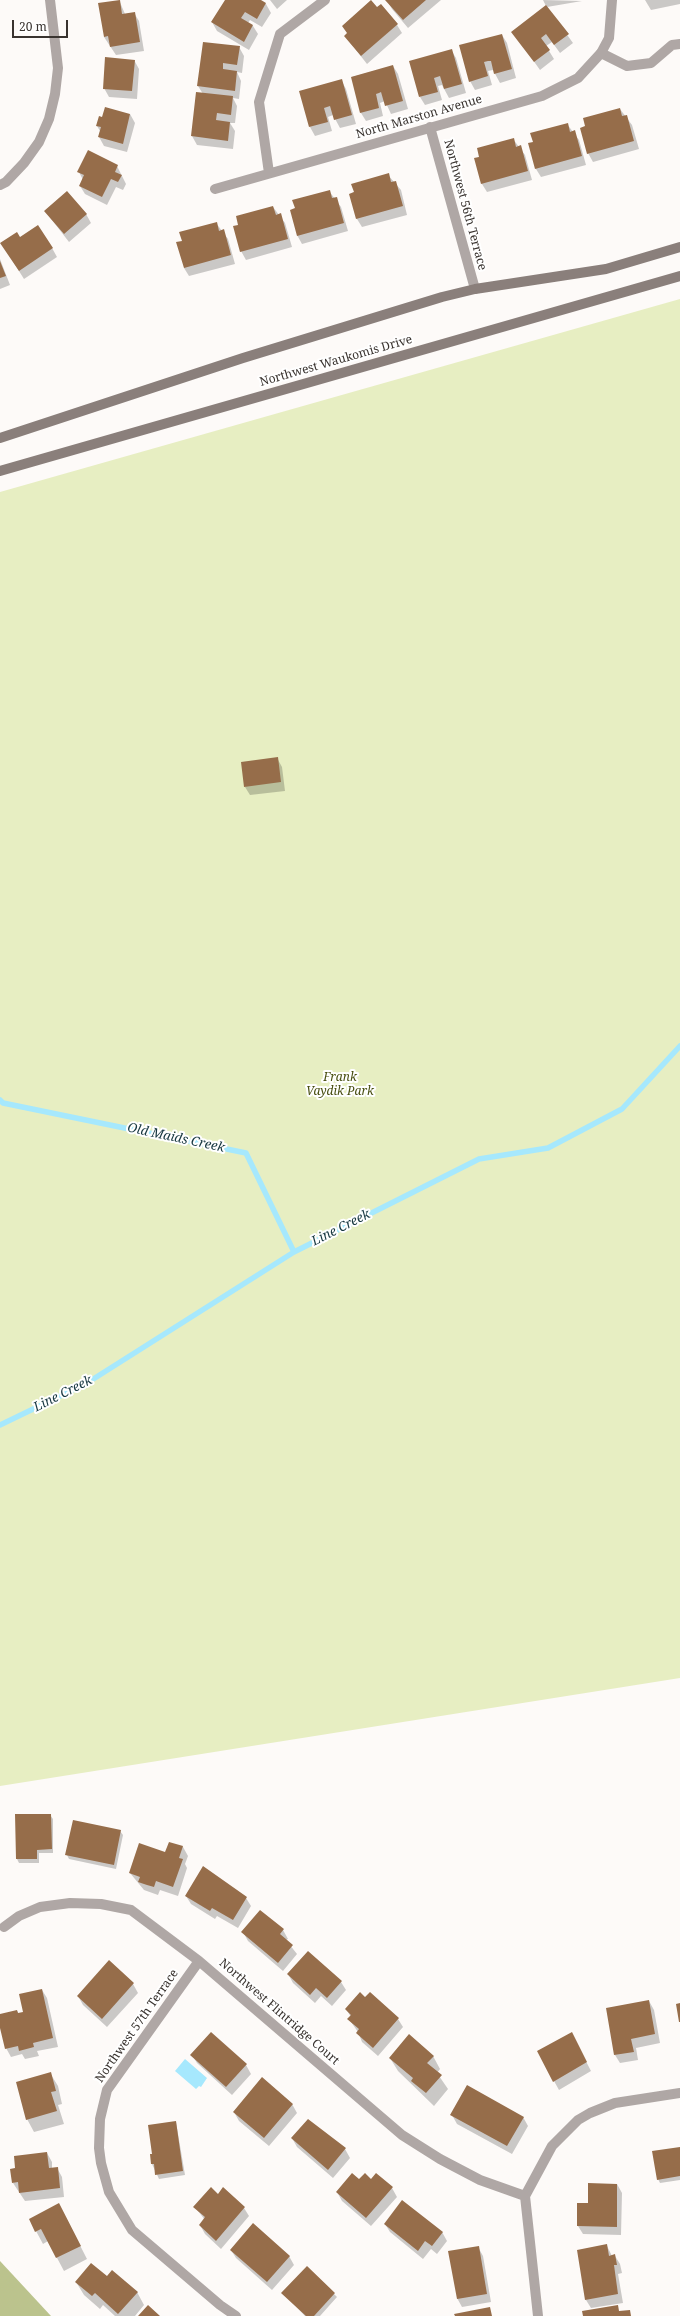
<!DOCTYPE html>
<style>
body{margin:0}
#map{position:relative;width:680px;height:2316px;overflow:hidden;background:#fdfaf8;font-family:"Noto Serif",serif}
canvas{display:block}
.scale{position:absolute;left:12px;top:20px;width:56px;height:18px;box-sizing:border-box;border:2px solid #39332f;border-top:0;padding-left:5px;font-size:12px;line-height:14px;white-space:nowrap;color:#39332f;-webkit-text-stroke:3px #fff;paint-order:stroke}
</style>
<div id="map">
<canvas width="680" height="2316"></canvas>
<div class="scale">20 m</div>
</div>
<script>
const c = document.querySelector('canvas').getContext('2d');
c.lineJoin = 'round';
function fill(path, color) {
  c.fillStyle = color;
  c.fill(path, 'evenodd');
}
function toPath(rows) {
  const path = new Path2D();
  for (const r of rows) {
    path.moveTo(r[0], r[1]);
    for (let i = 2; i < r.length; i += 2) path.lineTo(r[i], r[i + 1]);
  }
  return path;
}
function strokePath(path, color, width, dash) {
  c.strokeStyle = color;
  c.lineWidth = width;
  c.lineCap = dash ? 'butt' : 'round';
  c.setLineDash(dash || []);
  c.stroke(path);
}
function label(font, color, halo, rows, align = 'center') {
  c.font = font + ' "Noto Serif",serif';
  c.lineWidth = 4;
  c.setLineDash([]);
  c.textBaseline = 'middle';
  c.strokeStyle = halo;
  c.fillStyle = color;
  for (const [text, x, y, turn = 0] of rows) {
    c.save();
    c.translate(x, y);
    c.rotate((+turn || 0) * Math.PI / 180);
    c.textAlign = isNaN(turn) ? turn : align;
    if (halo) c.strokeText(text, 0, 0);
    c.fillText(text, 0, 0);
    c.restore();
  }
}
fill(toPath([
 [680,299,680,1678,0,1786,0,492]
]), '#e7eec2');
fill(toPath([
 [0,2261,51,2316,0,2316]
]), '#bbc38d');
fill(toPath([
 [185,2059,207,2078,201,2087,199,2086,196,2089,175,2071]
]), '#a6e8fd');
fill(toPath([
 [119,0,125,14,134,13,139,21,144,51,116,55,104,37],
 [226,0,259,0,266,4,271,13,262,27,250,20,248,23,253,26,258,34,249,50,217,31,212,22],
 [270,0,287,0,277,9],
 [387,0,441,0,408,28,392,9],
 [543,0,582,1,547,7,573,43,560,53,552,42,546,46,554,59,540,70,513,32,546,6],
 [645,0,680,0,680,4,651,10],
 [397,25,402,33,367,64,345,36],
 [502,35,507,43,516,78,500,83,493,70,488,71,492,85,475,90,470,81],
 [239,47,244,56,242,73,237,72,241,81,239,99,233,98,237,106,235,123,230,123,235,131,233,149,197,145,192,136,203,94,198,86],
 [451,50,456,58,466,93,449,98,442,85,438,86,442,100,425,105,420,97],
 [134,60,139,69,137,99,109,97,104,88],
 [393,66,398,74,408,109,391,114,385,101,380,103,383,116,366,121,361,113,352,77],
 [341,80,346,89,356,124,340,128,333,115,328,117,332,131,315,136,310,127,300,92],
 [620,109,632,125,639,149,593,162,588,153],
 [130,114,135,123,127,152,104,146,99,137,100,131,97,126,103,118],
 [567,124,579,140,586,165,541,177,536,169,534,143],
 [513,139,525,155,532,180,487,192,482,184,475,159],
 [117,166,126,184,123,190,116,187,107,205,85,194,80,186,83,180,79,172],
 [388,175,401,190,407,215,362,227,357,219,350,194],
 [329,191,341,207,348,231,302,244,297,235],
 [273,207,285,223,292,247,246,260,241,251,240,225],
 [45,211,86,214,91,223,69,242],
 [216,223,228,239,235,264,189,276,184,268,183,242],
 [20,238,52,248,57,257,24,279,7,252],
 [0,259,10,285,0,289],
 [277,758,282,767,285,791,250,795,245,787],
 [16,1815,50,1815,53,1819,53,1853,39,1853,39,1863,19,1863,17,1859],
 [120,1831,123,1835,116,1869,69,1859,67,1855],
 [169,1843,183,1847,188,1856,185,1864,187,1868,178,1896,160,1890,158,1895,144,1890,130,1873,166,1853],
 [186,1896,246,1898,251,1906,238,1928,217,1916,215,1919,191,1904],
 [283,1930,288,1939,286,1940,297,1954,283,1971,248,1941,243,1932],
 [109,1962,133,1984,138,1993,107,2027,83,2005,78,1996],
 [288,1974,341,1982,346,1990,332,2006,321,1996,315,2003,293,1983],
 [42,1990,47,1998,58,2047,37,2051,39,2056,25,2059,22,2054,11,2057,6,2048,0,2015,17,2011,19,2014,25,2013],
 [365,1998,398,2019,403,2027,378,2056,362,2042,358,2032,349,2019,351,2017,346,2009],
 [649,2001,654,2010,660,2043,636,2048,638,2060,620,2063,615,2055,607,2009],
 [576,2042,591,2071,559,2090,554,2081],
 [192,2055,246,2065,251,2074,232,2095,197,2063],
 [433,2056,440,2069,437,2073,448,2089,434,2106,398,2071,390,2058],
 [50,2073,58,2086,62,2104,58,2105,64,2124,34,2132,27,2119],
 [292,2104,297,2113,269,2146,239,2121,234,2112],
 [452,2115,523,2117,528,2126,512,2154,457,2124],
 [308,2120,345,2149,350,2158,333,2178,297,2147,292,2138],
 [176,2122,185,2175,159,2179,152,2164,151,2155,154,2155],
 [680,2148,680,2180,660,2183,658,2179],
 [47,2153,52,2162,52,2169,57,2168,62,2177,64,2197,25,2201,13,2183],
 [371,2180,392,2188,397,2197,371,2226,342,2201,337,2192,360,2181],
 [617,2184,622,2193,621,2235,583,2234,578,2226,589,2204],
 [223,2189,244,2208,249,2216,221,2249,205,2234,200,2225,205,2220,195,2207,218,2195],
 [66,2218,87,2259,64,2271,48,2241,43,2244,36,2231],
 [385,2224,442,2232,447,2241,437,2254,431,2249,423,2259,390,2232],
 [607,2246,612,2256,615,2256,620,2264,622,2273,618,2274,623,2303,591,2308,586,2300],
 [478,2247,483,2256,491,2302,462,2307,457,2298],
 [231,2250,289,2256,294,2265,272,2290,236,2258],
 [307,2267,337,2297,320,2316,305,2316,283,2293],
 [107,2278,137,2292,144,2305,135,2316,115,2316,103,2305,100,2309,84,2295,76,2282]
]), '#0003');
strokePath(toPath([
 [0,1100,3,1103,246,1153,294,1252],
 [0,1425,87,1383,294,1252,479,1159,548,1148,622,1109,680,1046]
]), '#a6e8fd', 5.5);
fill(toPath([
 [120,0,122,14,135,12,140,42,110,47,108,36,104,37,98,3],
 [225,0,261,0,266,3,257,19,245,12,241,18,253,25,244,42,211,22],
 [371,0,377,7,381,4,398,24,361,56,344,36,347,33,342,26],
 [385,0,426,0,403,20],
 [546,5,569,34,554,45,546,34,541,38,550,50,534,62,511,32],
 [502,34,512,69,494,74,491,61,488,61,484,62,488,76,469,82,459,45],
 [203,42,240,46,237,65,223,63,223,69,237,71,235,91,197,86],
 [452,49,462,84,444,89,440,76,434,78,438,92,419,97,409,61],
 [105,57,135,60,132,91,103,89],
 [393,65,403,101,385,106,381,92,379,93,376,94,379,108,360,113,351,77],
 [342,79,352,115,334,120,330,106,324,108,328,122,309,127,299,91],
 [196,92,233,96,231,115,217,113,216,120,230,122,228,141,191,136],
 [105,107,130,114,123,144,98,137,101,127,96,126,99,116,102,117],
 [620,108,622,116,627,115,634,141,587,154,580,128,585,126,583,118],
 [568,123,570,132,575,130,582,156,535,169,528,143,533,142,530,133],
 [514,138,516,147,521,145,528,171,481,184,474,158,479,157,477,148],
 [88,150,118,165,115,172,122,175,118,182,111,179,102,197,79,186,84,175,77,172],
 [389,173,391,182,396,181,403,206,356,219,349,194,354,192,351,184],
 [330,190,332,198,337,197,344,223,297,236,290,210,295,208,292,200],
 [67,191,87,214,64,234,44,211],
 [273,206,276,215,281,213,288,239,240,252,233,226,238,225,236,216],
 [217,222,219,231,224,229,231,255,184,268,176,242,182,241,179,232],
 [38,225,53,248,19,271,0,243,17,232,20,237],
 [0,261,6,276,0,278],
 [278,757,281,782,244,787,241,762],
 [15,1814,51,1814,52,1849,37,1850,37,1859,16,1859],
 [73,1820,121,1830,114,1865,65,1855],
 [169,1842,183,1846,179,1858,183,1859,173,1887,156,1881,154,1887,147,1885,138,1882,140,1877,129,1873,139,1843,165,1852],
 [203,1866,247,1897,233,1920,212,1908,210,1911,185,1896],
 [260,1910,284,1929,280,1934,293,1945,278,1963,241,1932],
 [308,1951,342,1981,327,1998,316,1988,310,1995,287,1974],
 [109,1960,134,1983,102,2019,77,1996],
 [42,1989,53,2038,33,2043,34,2047,19,2051,18,2046,5,2049,0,2028,0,2014,17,2010,18,2013,23,2012,19,1994],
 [360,1992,365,1997,370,1992,399,2018,373,2048,356,2033,359,2029,347,2019,351,2015,345,2009],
 [649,2000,655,2034,631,2039,634,2052,614,2055,606,2008],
 [680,2003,680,2022,679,2022,676,2004],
 [211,2032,247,2064,226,2087,190,2055],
 [572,2032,587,2062,553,2082,537,2051],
 [409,2034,434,2056,427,2063,442,2075,426,2093,411,2081,413,2078,389,2058],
 [51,2072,56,2091,51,2092,57,2111,26,2120,16,2082],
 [262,2077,293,2104,264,2138,233,2112],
 [467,2085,524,2117,507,2146,450,2115],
 [308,2119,346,2148,328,2170,291,2138],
 [176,2121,183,2171,155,2175,154,2164,151,2164,150,2154,152,2154,148,2125],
 [680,2147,680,2176,657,2180,652,2151],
 [47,2152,49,2168,58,2167,60,2188,19,2193,18,2182,12,2183,10,2169,15,2168,14,2156],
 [352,2173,359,2179,365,2173,371,2179,376,2173,393,2187,366,2218,336,2192],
 [588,2183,617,2184,617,2227,577,2226,577,2203,588,2203],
 [211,2187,218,2194,223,2187,245,2207,216,2241,199,2225,205,2217,193,2207],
 [402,2200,443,2232,432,2246,425,2241,418,2251,384,2224],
 [59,2203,81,2246,56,2258,41,2229,35,2232,29,2219],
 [253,2223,290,2256,267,2282,230,2250],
 [607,2244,609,2256,615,2254,617,2265,614,2265,618,2294,585,2300,577,2250],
 [479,2246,487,2294,457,2299,448,2251],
 [91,2263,107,2276,112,2270,138,2292,118,2314,95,2293,92,2296,75,2282],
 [307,2266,335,2293,314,2316,306,2316,281,2293],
 [148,2305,160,2316,138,2316],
 [618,2305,619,2311,630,2310,631,2316,583,2316,582,2311],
 [490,2307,492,2316,455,2316,454,2314]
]), '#966d4a');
strokePath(toPath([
 [601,53,627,66,651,63,672,45,680,44]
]), '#afa7a5', 10);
strokePath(toPath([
 [430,127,475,289],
 [269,173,259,102,280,34,325,0],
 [0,185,6,182,24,163,39,142,49,119,55,94,58,68,50,0],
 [215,189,542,96,578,78,601,53,609,38,612,0],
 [4,1927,19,1916,40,1907,70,1903,101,1904,131,1910,199,1961,402,2135,440,2159,480,2180,525,2196],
 [199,1961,107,2090,100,2119,99,2148,101,2163,109,2192,132,2230,220,2305,236,2316],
 [525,2196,552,2146,578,2120,590,2113,615,2103,680,2093],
 [525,2196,538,2316]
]), '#afa7a5', 10);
strokePath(toPath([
 [0,438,243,358,442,297,475,289,606,269,680,247],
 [0,471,680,276]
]), '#8a7f7b', 10);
label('12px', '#39332f', '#fff', [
 ["North Marston Avenue",419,117,-16],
 ["Northwest 56th Terrace",465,205,75],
 ["Northwest Waukomis Drive",336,361,-16],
 ["Northwest Flintridge Court",279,2012,41],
 ["Northwest 57th Terrace",137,2026,-55]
]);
label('italic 12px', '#484e10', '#fff', [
 ["Frank",340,1078],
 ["Vaydik Park",340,1092]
]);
label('italic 13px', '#173740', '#fff', [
 ["Old Maids Creek",176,1138,12],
 ["Line Creek",341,1228,-27],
 ["Line Creek",63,1394,-27]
]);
</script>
